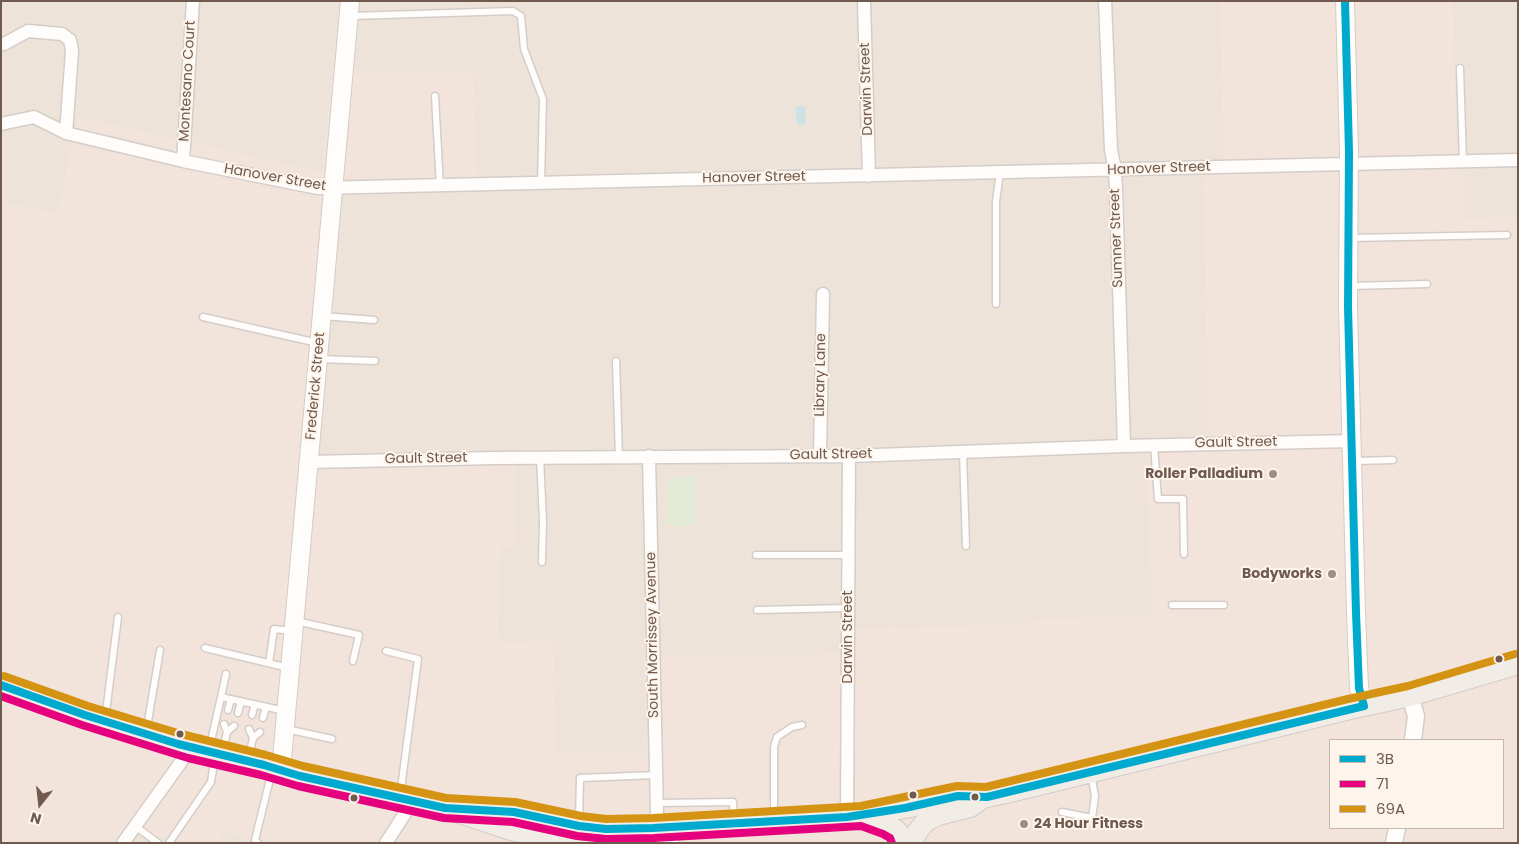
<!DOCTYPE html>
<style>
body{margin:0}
#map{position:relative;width:1519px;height:844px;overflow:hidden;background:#f5f0ea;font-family:Poppins,sans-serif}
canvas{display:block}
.frame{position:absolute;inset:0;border:2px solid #70594d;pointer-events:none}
.legend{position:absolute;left:1329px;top:739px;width:175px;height:90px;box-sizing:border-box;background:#fdf5eb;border:1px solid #c5b7ac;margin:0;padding:6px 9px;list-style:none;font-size:15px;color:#70594d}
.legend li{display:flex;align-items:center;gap:10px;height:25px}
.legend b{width:25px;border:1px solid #c5b7ac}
.north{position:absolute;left:15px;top:779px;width:50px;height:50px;-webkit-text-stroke:4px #fdf5eb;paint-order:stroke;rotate:196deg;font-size:14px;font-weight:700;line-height:20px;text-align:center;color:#70594d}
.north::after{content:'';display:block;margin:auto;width:18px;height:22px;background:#70594d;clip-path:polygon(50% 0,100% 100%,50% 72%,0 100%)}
</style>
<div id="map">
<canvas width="1519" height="844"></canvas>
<div class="frame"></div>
<ul class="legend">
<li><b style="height:6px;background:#00a9ce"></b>3B</li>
<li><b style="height:6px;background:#e5007d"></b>71</li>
<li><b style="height:6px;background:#d59313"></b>69A</li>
</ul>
<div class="north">N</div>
</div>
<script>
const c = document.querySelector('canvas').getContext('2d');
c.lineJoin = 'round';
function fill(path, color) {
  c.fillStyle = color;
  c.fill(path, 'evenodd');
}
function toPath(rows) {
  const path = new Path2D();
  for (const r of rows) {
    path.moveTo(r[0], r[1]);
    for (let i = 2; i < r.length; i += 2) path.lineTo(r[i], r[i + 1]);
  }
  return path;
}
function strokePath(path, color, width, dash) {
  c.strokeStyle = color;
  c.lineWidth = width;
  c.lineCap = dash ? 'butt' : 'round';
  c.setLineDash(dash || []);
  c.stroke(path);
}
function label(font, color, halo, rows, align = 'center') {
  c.font = font + ' Poppins,sans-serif';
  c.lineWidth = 4;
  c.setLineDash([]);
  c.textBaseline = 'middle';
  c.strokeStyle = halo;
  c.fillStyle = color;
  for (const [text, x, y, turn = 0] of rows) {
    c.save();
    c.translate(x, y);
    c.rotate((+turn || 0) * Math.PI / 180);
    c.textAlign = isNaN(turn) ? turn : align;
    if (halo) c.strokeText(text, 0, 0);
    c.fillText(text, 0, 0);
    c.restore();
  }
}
fill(toPath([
 [1,1,1221,1,1225,165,1204,165,1210,442,1146,461,1153,617,1036,620,1035,622,1017,626,863,629,846,653,654,753,555,755,552,642,497,644,500,546,517,545,309,460,334,186,476,183,472,74,322,173,79,118,57,215,1,202],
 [1452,1,1518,1,1518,217,1464,220,1455,161],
 [132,828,189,843,121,843],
 [226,828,247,843,216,843]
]), '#eee3d8');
fill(toPath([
 [1221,1,1452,1,1455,160,1462,160,1464,220,1518,217,1518,843,247,843,226,828,216,843,189,843,132,828,121,843,1,843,1,202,57,215,79,118,322,173,332,69,472,74,476,183,334,187,309,460,515,454,517,545,500,546,497,643,552,642,555,755,654,753,651,658,846,653,846,631,863,629,1017,626,1017,623,1035,622,1035,620,1153,617,1145,445,1210,441,1204,165,1225,164],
 [1330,740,1503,740,1503,828,1330,828]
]), '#f2e3db');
fill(toPath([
 [697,476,697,525,676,527,672,524,667,524,666,485,674,477]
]), '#e2ead6');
fill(toPath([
 [801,105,805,107,806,123,802,125,797,124,795,108]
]), '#cde2e4');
const service = toPath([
 [350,16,513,11,521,16,524,49,543,99,541,184],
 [1460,68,1463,161],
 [435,96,440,186],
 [1350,238,1507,235],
 [1350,286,1427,284],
 [996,304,996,201,1000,173],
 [323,316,374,320],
 [203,317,318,343],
 [319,359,375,361],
 [616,361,619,457],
 [1154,445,1158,499,1183,499,1184,554],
 [963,452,966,546],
 [540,457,543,521,542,562],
 [1354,461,1393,460],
 [756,555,848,555],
 [1172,605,1224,605],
 [757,610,848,608],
 [296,621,359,635,353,661],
 [205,648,289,668],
 [386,651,418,659,400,796],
 [269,663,274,629,293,631],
 [221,697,226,674],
 [228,710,231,699],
 [238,713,241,701],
 [252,715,255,704],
 [263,718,266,707],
 [105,720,118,617],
 [224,724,227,732],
 [249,729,253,738],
 [286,729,332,739],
 [146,733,160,650],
 [209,750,221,697,285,711],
 [222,753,227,732,234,726],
 [248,760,253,738,260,732],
 [657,803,733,802,734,820],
 [1062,812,1092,818,1095,796,1091,774],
 [774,818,774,747,777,737,792,727,802,725],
 [579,822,580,778,656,775],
 [135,826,158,843],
 [169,843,211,782,215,757],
 [258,843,255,840,272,771]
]);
const minor = toPath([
 [864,1,869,176],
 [1105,1,1111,150,1115,170,1116,189,1124,446],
 [4,44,28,31,62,34,70,40,72,51,66,133],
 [1,124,34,117,66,133,183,161,318,188,1518,160],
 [183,161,193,1],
 [820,455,823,294],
 [649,456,657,814,653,828],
 [309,462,495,458,849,456,1124,446,1353,441],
 [847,817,849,456],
 [123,843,191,748],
 [386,843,413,801]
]);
const tertiary = toPath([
 [1410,696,1416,716,1413,740],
 [1394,843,1397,828]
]);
const secondary = toPath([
 [1345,1,1349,152,1348,307,1356,613,1359,688,1364,706],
 [281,770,350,1],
 [668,827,669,843],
 [652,843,653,828]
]);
const primary = toPath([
 [1,685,85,715,191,748,264,765,300,776,445,808,511,830,571,843],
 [445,808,514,812,579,826,606,829,653,828,862,816,905,808,948,798,968,796,987,797,1010,792,1350,709,1410,696,1518,664],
 [863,816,872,818,888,825,897,831,904,843],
 [912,843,917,832,926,821,938,815,970,807,979,801]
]);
strokePath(service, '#d4cdc8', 9);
strokePath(minor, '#d4cdc8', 15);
strokePath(tertiary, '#d4cdc8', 19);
strokePath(secondary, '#d4cdc6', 20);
strokePath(primary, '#d3cbc7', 22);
strokePath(service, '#fefdfc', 6);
strokePath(minor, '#fefdfc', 12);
strokePath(tertiary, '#fefdfc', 16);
strokePath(secondary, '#fefdfc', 18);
strokePath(primary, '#f1ede6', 20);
strokePath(toPath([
 [1345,1,1349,152,1348,307,1356,613,1359,688,1364,706],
 [1,685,85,715,178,744,264,765,300,776,445,808,514,812,579,826,606,829,653,828,847,817,905,808,958,796,987,797,1364,706]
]), '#00a9ce', 8);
strokePath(toPath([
 [1,696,82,725,188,758,261,775,298,786,444,818,513,822,577,836,606,839,654,838,861,826,883,834,890,838,892,843]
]), '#e5007d', 8);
strokePath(toPath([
 [4,676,88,706,181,734,266,755,303,766,446,798,515,802,581,816,606,819,653,818,861,806,957,786,986,787,1348,699,1408,686,1515,654]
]), '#d59313', 8);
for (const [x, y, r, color] of [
 [1273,474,5,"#9f8e84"],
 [1332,574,5,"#9f8e84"],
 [1499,659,4.5,"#70594d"],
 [180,734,4.5,"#70594d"],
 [913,795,4.5,"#70594d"],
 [975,797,4.5,"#70594d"],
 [354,798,4.5,"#70594d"],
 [1024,824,5,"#9f8e84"]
]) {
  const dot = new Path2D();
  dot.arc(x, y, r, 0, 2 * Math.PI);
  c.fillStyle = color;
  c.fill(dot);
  strokePath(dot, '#fdf5eb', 2);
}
label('14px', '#70594d', '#fdf5eb', [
 ["Montesano Court",188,81,-87],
 ["Darwin Street",867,89,-92],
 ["Hanover Street",1159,169,-2],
 ["Hanover Street",275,178,10],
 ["Hanover Street",754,178,-1],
 ["Sumner Street",1117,238,-92],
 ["Library Lane",821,375,-89],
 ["Frederick Street",316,386,-85],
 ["Gault Street",1236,443,-1],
 ["Gault Street",831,455,-1],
 ["Gault Street",426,459,-1],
 ["South Morrissey Avenue",653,635,-91],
 ["Darwin Street",848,637,-90]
]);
label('bold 14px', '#70594d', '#fdf5eb', [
 ["Roller Palladium",1263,474],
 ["Bodyworks",1322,574],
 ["24 Hour Fitness",1034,824,"left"]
], 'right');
</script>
